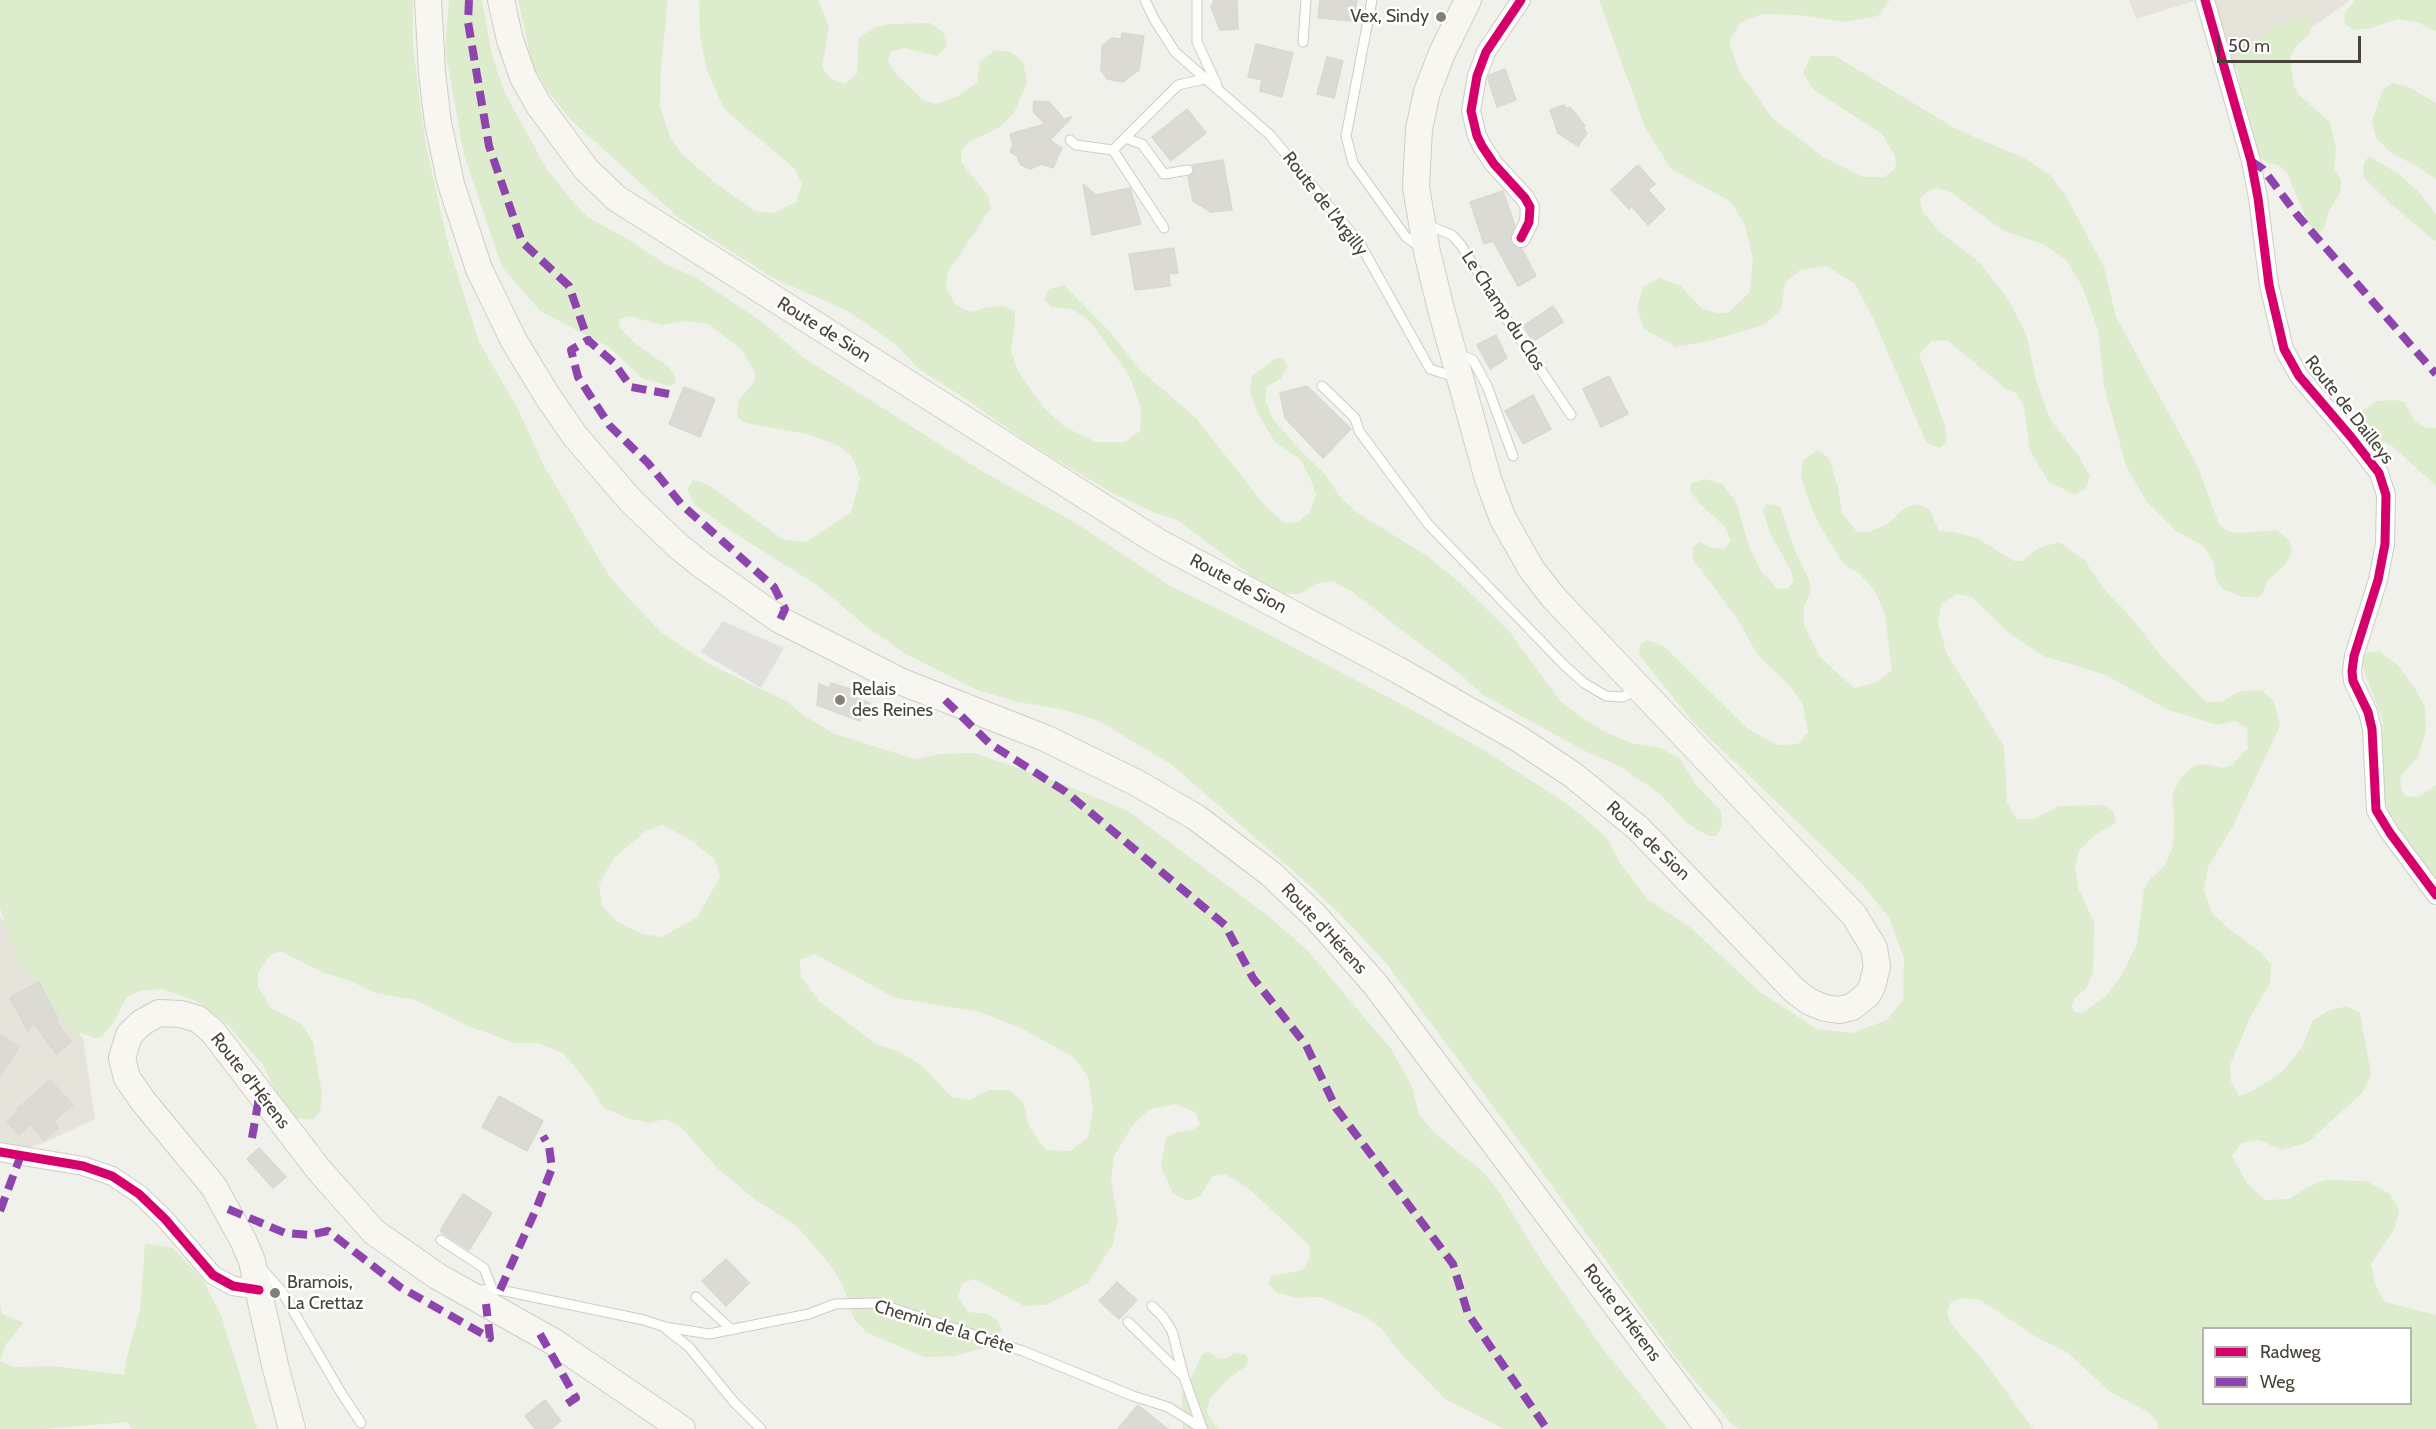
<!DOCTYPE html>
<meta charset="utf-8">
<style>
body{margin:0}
#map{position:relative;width:2436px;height:1429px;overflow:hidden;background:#f1f1ec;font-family:Cabin,sans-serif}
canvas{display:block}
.legend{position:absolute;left:2202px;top:1327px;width:210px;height:78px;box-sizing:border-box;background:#fff;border:2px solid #b6b4af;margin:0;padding:8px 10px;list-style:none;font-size:18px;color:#484338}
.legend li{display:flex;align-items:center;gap:12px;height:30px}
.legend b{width:30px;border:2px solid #b6b4af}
.scale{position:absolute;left:2217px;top:36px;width:144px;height:27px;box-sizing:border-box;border:3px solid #484338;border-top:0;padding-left:8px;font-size:18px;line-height:21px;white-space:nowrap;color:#484338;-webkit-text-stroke:4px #fff;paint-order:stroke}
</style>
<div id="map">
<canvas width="2436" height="1429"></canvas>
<ul class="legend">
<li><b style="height:8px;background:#d6006c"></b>Radweg</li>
<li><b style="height:8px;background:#8e44ad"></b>Weg</li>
</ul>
<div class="scale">50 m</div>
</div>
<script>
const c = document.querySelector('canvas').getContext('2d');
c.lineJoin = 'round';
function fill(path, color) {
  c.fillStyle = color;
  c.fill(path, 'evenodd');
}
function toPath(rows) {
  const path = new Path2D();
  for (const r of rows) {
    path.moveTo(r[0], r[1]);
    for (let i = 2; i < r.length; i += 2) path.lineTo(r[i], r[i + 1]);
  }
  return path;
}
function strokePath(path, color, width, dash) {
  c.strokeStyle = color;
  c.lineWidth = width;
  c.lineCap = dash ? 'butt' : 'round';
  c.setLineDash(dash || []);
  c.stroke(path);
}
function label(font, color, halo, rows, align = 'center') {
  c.font = font + ' Cabin,sans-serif';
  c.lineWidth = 5;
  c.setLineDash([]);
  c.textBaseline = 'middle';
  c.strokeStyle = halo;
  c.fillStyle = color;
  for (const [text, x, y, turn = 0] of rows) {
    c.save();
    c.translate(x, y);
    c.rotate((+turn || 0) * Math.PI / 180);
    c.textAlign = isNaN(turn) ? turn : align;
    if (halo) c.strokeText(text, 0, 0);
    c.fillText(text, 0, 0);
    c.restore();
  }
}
fill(toPath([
 [2129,0,2197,0,2136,19],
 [2207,0,2350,0,2296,39,2245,59,2229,75],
 [0,916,34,969,83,1039,95,1119,44,1143,0,1156]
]), '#e5e3da');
fill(toPath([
 [0,0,413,0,413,47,426,145,447,240,479,342,517,407,544,466,608,574,631,601,661,632,709,664,786,701,803,715,835,734,915,759,940,754,974,753,1061,783,1128,811,1271,918,1309,952,1392,1050,1412,1087,1419,1114,1434,1133,1479,1168,1496,1187,1543,1263,1603,1349,1668,1429,1504,1429,1445,1399,1402,1355,1382,1329,1368,1318,1320,1297,1295,1298,1276,1292,1268,1284,1271,1276,1303,1270,1310,1257,1309,1245,1248,1188,1225,1174,1213,1176,1200,1196,1187,1201,1172,1192,1161,1167,1166,1138,1177,1132,1192,1130,1200,1125,1195,1112,1176,1104,1150,1109,1133,1125,1114,1156,1111,1181,1118,1219,1113,1244,1088,1283,1046,1305,1024,1306,975,1279,963,1283,958,1297,968,1312,988,1314,996,1319,1002,1329,987,1347,955,1356,924,1357,866,1332,854,1319,843,1286,832,1267,797,1226,756,1200,717,1168,680,1126,665,1119,649,1123,627,1118,604,1108,584,1078,563,1053,538,1043,515,1043,468,1026,415,1000,376,993,350,981,322,972,280,951,269,956,258,973,258,987,271,1008,302,1024,313,1042,322,1094,320,1112,313,1120,295,1118,280,1100,263,1065,228,1025,196,1001,162,989,139,991,126,998,115,1020,102,1037,94,1038,70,1029,20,961,13,949,0,908],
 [662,825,691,840,715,860,720,877,697,917,662,937,642,934,618,922,602,906,599,885,614,858,646,831],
 [815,954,895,998,980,1012,1021,1028,1073,1057,1088,1077,1093,1110,1088,1138,1070,1151,1046,1150,1030,1128,1023,1102,1009,1090,988,1090,970,1100,952,1097,922,1066,900,1052,876,1044,819,1001,801,977,800,960],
 [449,0,482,0,492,55,504,91,546,168,574,203,589,218,636,244,665,264,693,276,765,324,804,358,980,470,1074,522,1170,586,1245,622,1405,706,1482,749,1569,805,1607,838,1620,863,1648,900,1690,927,1760,992,1817,1029,1852,1033,1887,1020,1903,1000,1904,958,1889,918,1861,883,1694,723,1640,656,1639,646,1647,640,1664,646,1748,729,1777,745,1798,744,1808,732,1803,705,1791,687,1757,654,1737,618,1693,559,1692,548,1699,542,1712,548,1724,549,1731,541,1724,526,1701,505,1690,491,1691,483,1705,479,1722,484,1736,501,1749,546,1761,571,1778,589,1788,588,1794,581,1790,569,1770,533,1763,510,1767,504,1780,506,1794,548,1810,582,1811,593,1804,605,1804,625,1820,657,1854,688,1875,683,1892,670,1885,615,1874,589,1858,573,1844,564,1828,540,1813,512,1801,477,1803,460,1818,450,1829,458,1838,487,1842,513,1857,532,1869,532,1889,523,1904,508,1918,504,1930,510,1939,531,1954,532,1977,538,2014,561,2022,561,2039,548,2059,542,2084,559,2103,588,2130,616,2160,655,2206,702,2221,702,2240,691,2262,690,2274,702,2280,726,2234,824,2208,867,2204,890,2212,913,2228,928,2258,950,2271,964,2270,983,2250,1018,2230,1065,2231,1082,2239,1096,2253,1091,2282,1072,2303,1046,2312,1021,2328,1011,2347,1006,2360,1013,2371,1074,2363,1092,2308,1142,2282,1150,2259,1140,2241,1143,2232,1156,2247,1183,2265,1200,2289,1199,2308,1187,2325,1180,2366,1181,2390,1194,2399,1210,2395,1228,2371,1264,2376,1286,2385,1302,2436,1315,2436,1429,2158,1429,2157,1422,2150,1413,2110,1392,2067,1352,2038,1338,1980,1300,1963,1298,1951,1302,1947,1313,1951,1324,1984,1361,2033,1429,1739,1429,1729,1421,1676,1358,1526,1150,1386,963,1337,911,1290,868,1172,765,1099,721,1060,709,1018,702,977,690,906,654,864,625,820,587,728,529,695,505,687,490,693,480,707,484,784,540,806,542,851,512,860,479,853,458,840,446,807,434,746,423,737,417,739,400,755,381,755,372,741,349,709,324,685,321,662,325,629,316,619,319,619,327,635,343,667,366,675,375,676,382,671,386,643,379,609,347,540,311,502,267,464,155,445,49],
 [1956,594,1972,597,2009,633,2043,656,2106,675,2166,709,2217,725,2236,721,2247,729,2248,748,2232,765,2223,768,2203,764,2192,767,2181,778,2172,794,2174,818,2173,846,2164,866,2151,878,2144,889,2137,943,2123,973,2105,997,2083,1013,2075,1012,2071,1006,2075,998,2086,989,2093,973,2094,922,2079,890,2075,868,2079,851,2095,835,2116,823,2113,811,2104,805,2059,806,2033,819,2017,819,2007,803,2004,746,1947,654,1938,624,1941,604],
 [2204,1328,2410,1328,2410,1404,2204,1404],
 [518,0,668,0,661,68,660,106,670,137,681,153,713,181,754,211,773,213,796,202,802,184,795,169,724,109,707,70,700,36,699,0,818,0,829,27,822,67,830,78,845,84,857,74,859,38,872,28,890,24,930,23,943,32,947,46,937,56,904,48,890,52,888,61,895,73,923,100,936,104,956,97,977,83,980,61,995,50,1011,52,1023,62,1027,82,1014,113,1000,127,969,142,961,151,961,162,988,196,991,208,948,272,946,288,956,305,971,312,988,307,1004,306,1015,312,1015,324,1011,350,1019,373,1043,407,1065,427,1096,442,1125,442,1140,431,1141,408,1129,375,1089,320,1072,309,1051,307,1044,300,1049,289,1064,285,1111,333,1139,369,1196,418,1266,507,1285,523,1298,522,1310,512,1316,495,1310,478,1300,459,1275,442,1258,414,1250,392,1252,376,1276,358,1283,359,1288,366,1281,378,1267,387,1265,400,1273,419,1301,451,1324,473,1341,498,1358,513,1427,556,1459,582,1510,632,1560,701,1577,714,1603,731,1631,743,1660,748,1679,758,1696,785,1721,811,1722,826,1716,836,1708,836,1687,823,1660,794,1621,767,1585,751,1483,695,1461,675,1351,591,1332,581,1315,584,1300,594,1282,594,1256,579,1177,520,1155,513,1116,495,1030,444,966,399,919,369,896,345,850,312,773,278,679,218,571,120,547,90,532,63],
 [1599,0,1890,0,1878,16,1844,22,1799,15,1762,14,1741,22,1729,42,1739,71,1773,119,1823,157,1863,177,1884,177,1896,168,1895,156,1882,134,1814,90,1803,73,1811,56,1835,56,1958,130,2024,158,2050,175,2066,196,2104,267,2116,317,2198,467,2219,524,2227,531,2239,533,2277,530,2289,540,2292,552,2285,565,2268,580,2263,593,2258,597,2243,597,2223,589,2216,580,2213,562,2204,546,2176,531,2147,502,2126,466,2104,386,2098,330,2082,286,2066,260,2043,244,2004,231,1952,193,1938,188,1928,191,1920,199,1922,211,1940,232,1980,263,2008,299,2026,334,2037,383,2050,419,2078,455,2090,476,2086,488,2075,495,2049,482,2030,451,2024,406,2016,393,2005,388,1947,340,1932,341,1919,354,1945,426,1947,443,1939,448,1926,442,1873,318,1855,284,1826,266,1800,270,1785,283,1781,310,1764,325,1709,341,1676,347,1644,329,1637,307,1643,287,1659,278,1681,286,1701,308,1718,313,1728,313,1750,292,1753,259,1745,225,1730,201,1671,169,1645,127],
 [2356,0,2436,0,2436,32,2419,23,2398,19,2371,28,2353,30,2345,24,2344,13],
 [2302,15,2307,17,2311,33,2297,45,2290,57,2294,86,2299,95,2330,122,2336,148,2334,168,2341,180,2340,193,2329,211,2324,228,2319,233,2315,232,2308,223,2287,173,2279,165,2268,163,2260,157,2254,146,2244,112,2236,60,2237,56,2274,26],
 [2392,83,2407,86,2436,103,2436,179,2413,164,2392,154,2376,138,2372,120,2382,91],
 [2370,157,2399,174,2418,191,2436,214,2436,242,2391,204,2364,178,2363,169,2365,160],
 [2395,400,2404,402,2415,421,2425,428,2436,428,2436,486,2391,445,2370,435,2363,424,2363,410,2377,401],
 [2379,651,2399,666,2416,690,2425,707,2426,731,2418,757,2404,772,2400,780,2402,791,2406,796,2419,797,2436,785,2436,881,2394,826,2385,804,2381,750,2383,722,2361,661,2366,653],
 [145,1243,173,1248,203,1280,221,1315,257,1429,132,1429,128,1422,44,1429,0,1429,0,1303,2,1314,24,1323,6,1344,0,1361,14,1367,53,1366,124,1375,126,1360,140,1310],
 [1209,1351,1217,1358,1225,1359,1235,1353,1245,1354,1249,1360,1246,1366,1228,1379,1210,1398,1207,1412,1215,1426,1220,1429,1183,1429,1182,1395,1202,1355]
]), '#dceccd');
fill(toPath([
 [723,621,784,648,761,688,701,652]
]), '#e1e0dc');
const building = toPath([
 [1214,0,1237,0,1238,29,1220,30,1211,7,1214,0],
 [1320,0,1357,0,1354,21,1318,18,1320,0],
 [1122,33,1144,36,1139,70,1123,82,1107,79,1101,70,1102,46,1112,38,1121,39,1122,33],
 [1256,44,1293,53,1282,97,1260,91,1262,80,1248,77,1256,44],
 [1327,57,1343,61,1334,98,1317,94,1327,57],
 [1505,69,1516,100,1497,107,1488,79,1489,75,1505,69],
 [1034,101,1049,102,1064,119,1072,117,1050,140,1062,148,1053,168,1042,164,1030,169,1020,164,1017,156,1010,152,1013,145,1010,134,1045,124,1033,111,1034,101],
 [1564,105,1567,109,1570,107,1585,126,1583,128,1587,133,1578,146,1558,133,1550,110,1564,105],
 [1187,109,1206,133,1171,161,1152,137,1187,109],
 [1223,160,1232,210,1211,212,1193,201,1188,177,1194,173,1193,165,1223,160],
 [1638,165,1655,184,1648,190,1665,209,1648,225,1632,207,1629,209,1611,190,1638,165],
 [1083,184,1096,195,1130,188,1141,224,1092,235,1083,184],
 [1503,191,1515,226,1510,238,1511,244,1522,249,1536,276,1518,286,1493,241,1484,244,1470,202,1503,191],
 [1174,248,1178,273,1169,274,1170,286,1135,290,1129,254,1174,248],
 [1553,306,1563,322,1533,341,1523,326,1553,306],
 [1496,335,1507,358,1490,369,1477,345,1496,335],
 [1609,376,1628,414,1601,427,1583,389,1609,376],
 [1307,386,1351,429,1323,458,1285,418,1280,393,1307,386],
 [684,387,715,399,700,437,669,424,684,387],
 [1533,395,1551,429,1523,444,1505,411,1533,395],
 [831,683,856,691,854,697,870,703,860,721,817,705,819,684,829,688,831,683],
 [39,982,58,1019,55,1020,71,1042,56,1054,34,1023,28,1031,10,998,39,982],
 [0,1035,19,1047,0,1076,0,1035],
 [50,1080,73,1105,53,1122,58,1128,44,1140,30,1124,19,1135,7,1122,18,1112,17,1109,50,1080],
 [499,1096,543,1121,527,1151,482,1127,499,1096],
 [259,1148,286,1177,273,1188,247,1159,259,1148],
 [463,1194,492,1213,469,1250,440,1231,463,1194],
 [726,1259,749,1283,726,1306,702,1281,726,1259],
 [1117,1282,1137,1300,1119,1319,1099,1301,1117,1282],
 [545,1400,561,1421,551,1429,535,1429,525,1416,545,1400],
 [1138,1405,1168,1429,1118,1429,1138,1405]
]);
fill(building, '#dbdad4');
strokePath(building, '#dad8d2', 1.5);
const lane = toPath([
 [1145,0,1154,19,1175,52,1270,135,1359,242,1430,369,1455,377],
 [1197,0,1197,42,1217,85],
 [1372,0,1346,136,1353,163,1406,237,1420,247],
 [1303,42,1306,0],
 [1125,138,1142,144,1164,174,1188,170],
 [1070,140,1076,145,1113,150],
 [1425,224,1452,235,1461,245,1506,318,1571,415],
 [1164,228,1113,150,1178,85,1205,79],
 [1456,353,1473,360,1487,386,1513,456],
 [1322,386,1355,418,1359,431,1428,524,1564,665,1584,683,1606,696,1623,697,1637,689],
 [441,1240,484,1268,492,1289],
 [261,1268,281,1290,340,1391,361,1423],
 [475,1290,500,1290,644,1320,665,1327,709,1334,809,1314,835,1304,877,1303,1023,1351,1133,1396,1168,1407,1203,1429],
 [696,1297,732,1330],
 [1152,1306,1163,1317,1172,1331,1184,1377,1202,1428],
 [1128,1322,1182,1375],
 [666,1329,689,1347,734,1402,761,1429]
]);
const street = toPath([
 [2205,0,2251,161,2258,198,2269,285,2284,349,2299,376,2351,437,2379,473,2386,495,2385,544,2378,580,2354,656,2352,671,2353,681,2368,712,2372,729,2376,810,2390,833,2436,895],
 [1521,238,1529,222,1530,207,1525,198,1494,164,1482,146,1477,136,1471,111,1477,76,1486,52,1521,0],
 [0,1152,83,1166,112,1176,139,1194,165,1219,213,1275,233,1286,259,1290]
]);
const secondary = toPath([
 [428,0,432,73,438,123,451,184,479,269,514,341,548,397,575,436,630,500,678,546,703,566,780,620,902,682,1045,738,1137,783,1197,818,1271,874,1315,916,1375,984,1709,1429],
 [501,0,510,40,523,77,538,104,586,169,616,198,1158,542,1398,670,1519,739,1573,775,1638,828,1795,991,1810,1002,1825,1008,1839,1010,1852,1007,1867,995,1872,987,1877,966,1874,948,1854,915,1554,598,1532,570,1503,519,1488,479,1441,309,1427,252,1416,187,1419,129,1427,92,1442,53,1468,0],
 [292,1429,275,1365,252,1261,244,1242,214,1187,143,1101,127,1078,122,1058,129,1035,141,1023,159,1013,181,1014,198,1019,213,1032,319,1170,374,1232,437,1276,554,1342,682,1429]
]);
strokePath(lane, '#cdccc7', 11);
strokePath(street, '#cdccc7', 20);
strokePath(secondary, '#d0cec3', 28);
strokePath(lane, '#fdfdfc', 9);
strokePath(street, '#fdfdfc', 18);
strokePath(secondary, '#f7f6f0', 26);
strokePath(toPath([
 [469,0,468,22,489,146,522,242,569,286,588,340],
 [2251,161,2263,169,2298,216,2436,374],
 [669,394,631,387,614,363,588,340,571,350,578,377,610,426,648,463,682,505,774,587,785,609,780,620],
 [945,700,989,743,1066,792,1225,925,1253,978,1306,1045,1336,1108,1453,1264,1468,1314,1547,1429],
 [252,1138,260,1092],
 [228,1209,285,1233,310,1235,328,1231,400,1287,490,1338,486,1304],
 [0,1211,21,1155],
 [500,1290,537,1207,552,1168,549,1146,543,1136],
 [540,1334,576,1398,562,1407]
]), '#8e44ad', 8, [15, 8]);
strokePath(toPath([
 [2205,0,2251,161,2258,198,2269,285,2284,349,2299,376,2351,437,2379,473,2386,495,2385,544,2378,580,2354,656,2352,671,2353,681,2368,712,2372,729,2376,810,2390,833,2436,895],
 [1521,238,1529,222,1530,207,1525,198,1494,164,1482,146,1477,136,1471,111,1477,76,1486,52,1521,0],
 [0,1152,83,1166,112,1176,139,1194,165,1219,213,1275,233,1286,259,1290]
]), '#d6006c', 9);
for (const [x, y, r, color] of [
 [1441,17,6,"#838077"],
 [840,700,6,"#838077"],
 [275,1293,6,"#838077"]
]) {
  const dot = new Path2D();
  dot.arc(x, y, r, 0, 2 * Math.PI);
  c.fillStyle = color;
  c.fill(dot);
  strokePath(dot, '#fff', 2);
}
label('18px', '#484338', '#fff', [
 ["Vex, Sindy",1429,17,"right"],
 ["Relais",852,690],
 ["des Reines",852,711],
 ["Bramois,",287,1283],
 ["La Crettaz",287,1304]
], 'left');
label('18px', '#484338', '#fff', [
 ["Route de l'Argilly",1325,204,52],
 ["Le Champ du Clos",1503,311,57],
 ["Route de Sion",824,330,32],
 ["Route de Dailleys",2349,410,52],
 ["Route de Sion",1238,584,28],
 ["Route de Sion",1648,841,43],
 ["Route d'Hérens",1324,929,47],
 ["Route d'Hérens",250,1081,52],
 ["Route d'Hérens",1622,1313,53],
 ["Chemin de la Crête",944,1327,17]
]);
</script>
